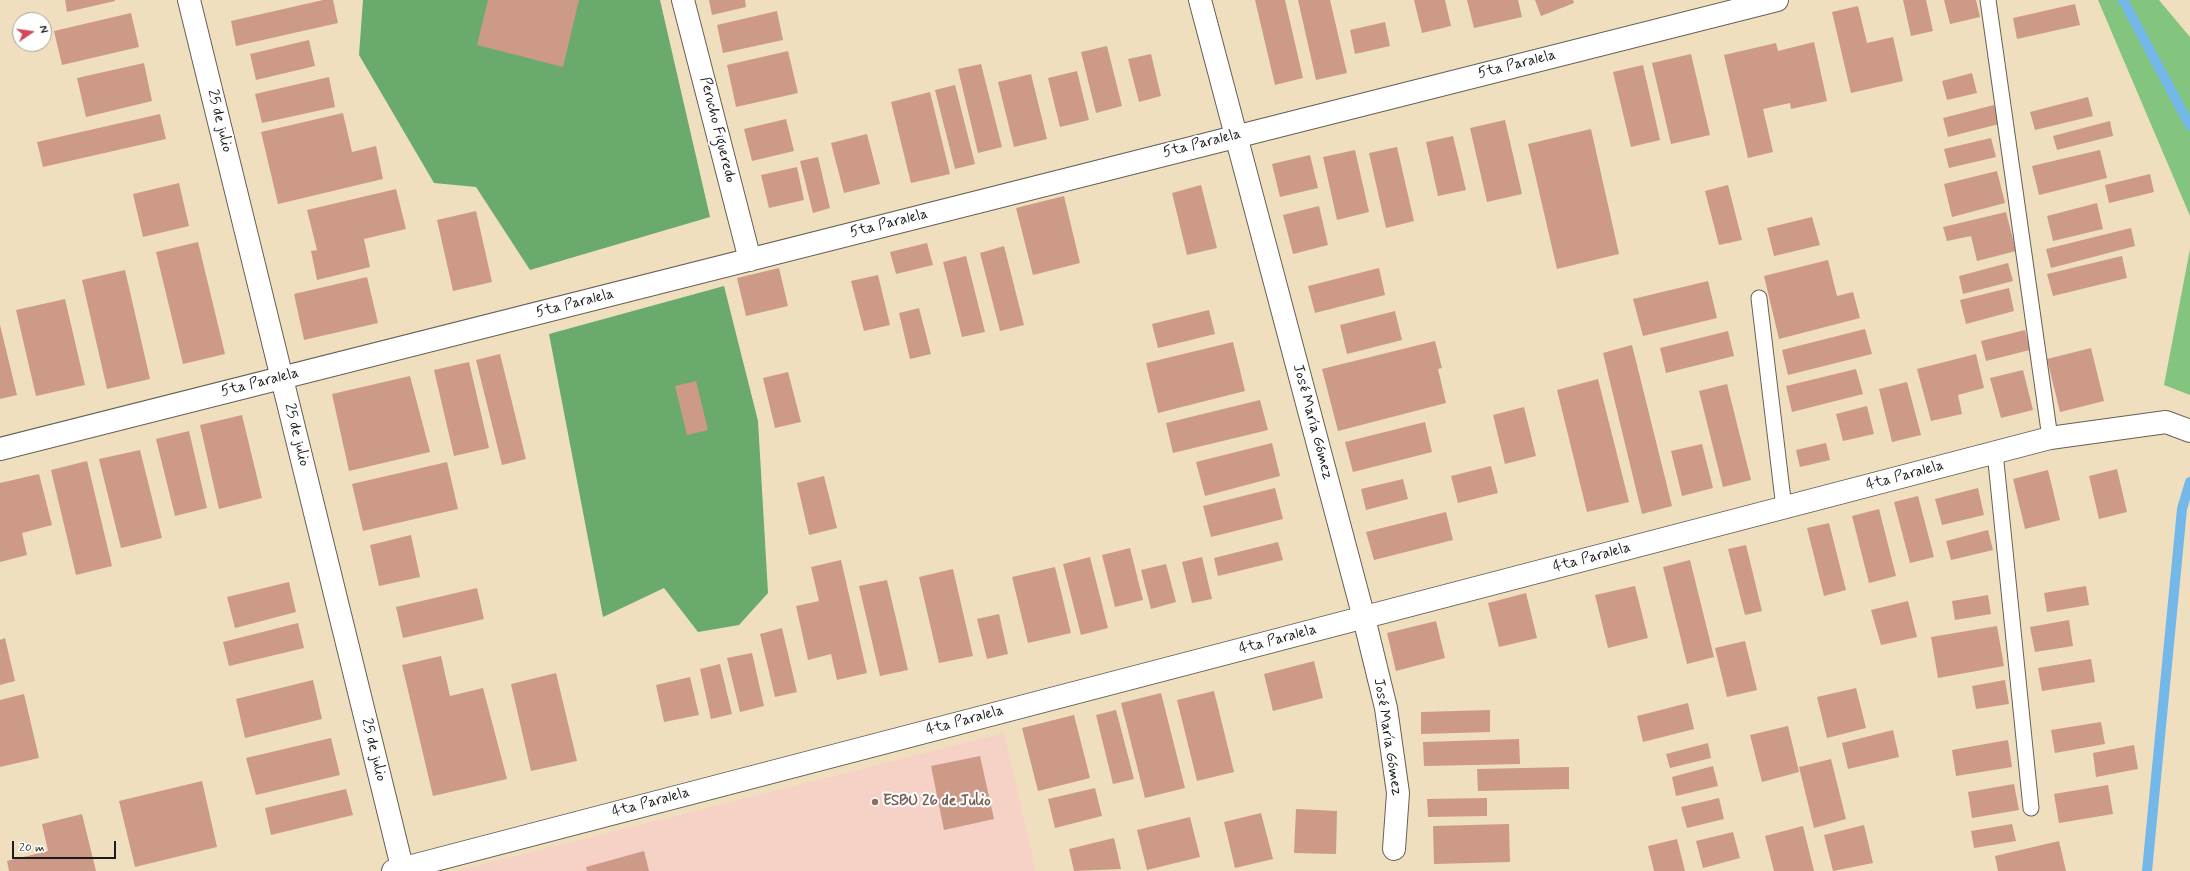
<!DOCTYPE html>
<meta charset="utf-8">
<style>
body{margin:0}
#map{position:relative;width:2190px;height:871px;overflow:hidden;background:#efdfbf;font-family:Mynerve,sans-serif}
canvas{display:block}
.north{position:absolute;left:12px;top:12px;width:40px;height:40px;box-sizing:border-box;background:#fff;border:1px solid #a4a4a4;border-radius:50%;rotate:77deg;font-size:11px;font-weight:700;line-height:16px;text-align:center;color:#1c1c1c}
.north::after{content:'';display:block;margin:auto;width:14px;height:18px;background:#d1495b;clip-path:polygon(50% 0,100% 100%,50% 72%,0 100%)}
.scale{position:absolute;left:12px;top:841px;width:104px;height:18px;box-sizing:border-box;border:2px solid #1c1c1c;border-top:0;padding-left:5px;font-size:12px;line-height:14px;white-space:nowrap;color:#1c1c1c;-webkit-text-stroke:3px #fff;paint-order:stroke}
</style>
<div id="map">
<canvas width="2190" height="871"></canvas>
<div class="north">N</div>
<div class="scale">20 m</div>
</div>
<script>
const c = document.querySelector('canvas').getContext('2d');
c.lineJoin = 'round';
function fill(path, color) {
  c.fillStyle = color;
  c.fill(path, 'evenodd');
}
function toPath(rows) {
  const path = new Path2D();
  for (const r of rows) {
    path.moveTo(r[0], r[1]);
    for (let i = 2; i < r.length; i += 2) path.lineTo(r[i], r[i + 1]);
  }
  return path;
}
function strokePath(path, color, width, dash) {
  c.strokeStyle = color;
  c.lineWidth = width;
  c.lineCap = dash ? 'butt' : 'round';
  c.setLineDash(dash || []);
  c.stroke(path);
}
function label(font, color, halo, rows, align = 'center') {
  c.font = font + ' Mynerve,sans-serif';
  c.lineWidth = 4;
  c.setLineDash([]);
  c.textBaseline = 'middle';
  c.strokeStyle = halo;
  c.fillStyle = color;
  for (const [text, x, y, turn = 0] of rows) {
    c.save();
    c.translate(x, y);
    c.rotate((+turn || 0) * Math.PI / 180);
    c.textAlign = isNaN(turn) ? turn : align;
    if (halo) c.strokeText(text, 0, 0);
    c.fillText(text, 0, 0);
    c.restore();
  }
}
fill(toPath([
 [1004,733,1036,871,457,871]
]), '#f6d1c5');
fill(toPath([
 [2098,0,2159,0,2190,37,2190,216],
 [2190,249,2190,395,2164,385]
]), '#83c57e');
fill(toPath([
 [363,0,660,0,710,217,530,270,476,187,434,183,359,55],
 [724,286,758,421,768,593,739,625,698,632,664,588,603,617,549,334]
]), '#6aaa6d');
strokePath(toPath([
 [2123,0,2190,126],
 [2147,871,2182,509,2190,482]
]), '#73b8e9', 10);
fill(toPath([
 [65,0,115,0,115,1,67,12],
 [323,0,333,0,338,23,236,46,231,21],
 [488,0,579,0,563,67,477,45],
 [709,0,745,0,746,7,712,15],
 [1255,0,1285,0,1303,78,1275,85],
 [1298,0,1330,0,1347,73,1316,80],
 [1414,0,1445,0,1451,26,1422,33],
 [1467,0,1518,0,1522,17,1474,28],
 [1535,0,1573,0,1574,3,1541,16],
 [1903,0,1926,0,1933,31,1911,36],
 [1944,0,1976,0,1980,17,1950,24],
 [2075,4,2080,25,2017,39,2013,18],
 [1858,6,1867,43,1893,37,1903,81,1851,93,1832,12],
 [777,11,783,40,723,53,717,25],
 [131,13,139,47,62,65,54,31],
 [1385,22,1390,46,1355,54,1350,30],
 [309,40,315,66,256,80,250,54],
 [1814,42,1827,101,1791,109,1790,103,1763,109,1773,152,1748,158,1724,55,1776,43,1778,51],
 [1107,46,1122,106,1096,113,1081,52],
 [788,51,798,93,736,107,727,65],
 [1151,54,1161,96,1139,102,1128,59],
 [1691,54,1710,135,1671,144,1652,63],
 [144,63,152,101,86,117,77,78],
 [981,64,1002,147,978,153,958,69],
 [1643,65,1660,140,1631,147,1613,72],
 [1077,71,1089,120,1060,127,1048,78],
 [1972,73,1977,93,1947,100,1942,81],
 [1031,74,1047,139,1014,147,998,82],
 [329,77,335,107,262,123,255,94],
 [955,85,975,164,955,169,935,90],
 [930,92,950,174,911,183,891,102],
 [2088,97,2093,116,2035,130,2030,112],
 [1994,105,1999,124,1948,137,1943,118],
 [343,113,352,152,376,146,383,179,278,204,261,132],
 [160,114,166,139,43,167,37,142],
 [786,119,794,151,752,161,744,129],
 [1505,120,1522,194,1487,202,1470,128],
 [2110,121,2113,136,2057,150,2053,136],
 [1591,129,1619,254,1557,269,1528,144],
 [867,134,880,184,844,193,831,143],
 [1453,136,1466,190,1438,196,1426,142],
 [1991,138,1996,157,1949,168,1944,149],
 [1397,147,1414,221,1386,228,1369,153],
 [1355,150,1369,212,1337,220,1323,157],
 [2100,150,2107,178,2039,195,2032,166],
 [1310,155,1318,188,1280,197,1272,164],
 [818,157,830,208,813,213,800,161],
 [797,167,804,200,769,208,761,175],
 [1997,171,2005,203,1952,217,1944,184],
 [2150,174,2154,192,2109,203,2105,185],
 [179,183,189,226,143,237,133,194],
 [1201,185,1217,248,1187,255,1172,193],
 [1728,185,1742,240,1719,245,1705,191],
 [396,189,406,229,364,239,370,267,317,280,311,251,317,250,307,210],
 [1064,196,1080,263,1033,275,1016,208],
 [2097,203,2103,229,2053,241,2047,216],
 [1319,206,1328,245,1293,254,1283,215],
 [476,211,492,282,453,291,437,220],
 [2006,212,2016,251,1977,261,1971,236,1947,241,1943,227],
 [1812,217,1820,245,1774,256,1767,228],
 [2131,228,2135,246,2051,268,2046,249],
 [198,242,225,354,183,364,156,252],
 [927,243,933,265,896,274,890,252],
 [1004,246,1024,325,1000,331,980,253],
 [966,256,985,332,962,337,943,262],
 [2122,256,2127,278,2053,296,2047,274],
 [1828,260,1837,296,1853,292,1860,318,1779,339,1764,276],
 [2008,263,2013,281,1963,294,1959,276],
 [779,268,788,306,746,316,737,278],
 [1379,268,1385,295,1315,313,1308,286],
 [125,270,150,379,107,389,82,280],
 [878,275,890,325,864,331,851,281],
 [367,277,378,323,304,340,294,294],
 [1708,281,1717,318,1643,336,1633,299],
 [2009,288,2014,311,1966,324,1960,300],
 [65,299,85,385,36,396,16,310],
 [919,308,931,354,910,359,899,313],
 [1209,310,1215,334,1158,348,1152,324],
 [1395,311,1402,340,1347,354,1340,325],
 [0,325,17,395,0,399],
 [1865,329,1872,354,1788,375,1782,350],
 [2025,330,2030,350,1986,361,1981,341],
 [1728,331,1734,356,1666,373,1660,348],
 [1435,341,1442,368,1438,369,1446,403,1338,431,1322,369],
 [1233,342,1245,391,1158,413,1146,363],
 [1632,345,1672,506,1642,514,1603,353],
 [2091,348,2104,401,2060,412,2047,359],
 [500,354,526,459,502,465,476,360],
 [1976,354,1984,388,1958,395,1962,414,1931,421,1917,369],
 [469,362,489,448,454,456,434,370],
 [1856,369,1863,394,1792,412,1786,386],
 [2023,370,2033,410,2001,418,1990,378],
 [788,372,801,422,775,428,763,378],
 [410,376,430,452,349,471,332,394],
 [1598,379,1629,502,1587,512,1557,390],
 [696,381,708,430,687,435,675,386],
 [1907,382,1921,435,1892,442,1879,389],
 [1727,384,1751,480,1723,487,1699,391],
 [1260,400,1268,430,1173,453,1166,423],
 [1867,406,1874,434,1843,441,1836,414],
 [1524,407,1536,456,1505,464,1493,415],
 [242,415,262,498,219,509,200,425],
 [1425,422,1432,452,1353,472,1345,442],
 [189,431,207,508,175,516,156,439],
 [1272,443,1280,476,1205,496,1196,462],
 [1826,443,1830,460,1800,467,1796,450],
 [1702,444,1713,488,1682,496,1671,451],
 [140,450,162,538,121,548,99,459],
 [87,461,112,566,76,575,51,470],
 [447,462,458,509,363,531,352,484],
 [1491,466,1498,493,1458,503,1451,476],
 [2117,469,2127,512,2099,519,2089,476],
 [2048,470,2060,520,2025,529,2013,479],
 [39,474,52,525,22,533,27,555,0,562,0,483],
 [824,476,837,528,809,535,797,483],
 [1403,479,1408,499,1366,510,1361,489],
 [1275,488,1283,519,1211,537,1203,506],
 [1978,488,1984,515,1942,525,1935,499],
 [1918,496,1934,557,1910,563,1894,502],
 [1879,509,1896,576,1869,583,1852,516],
 [1446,512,1453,540,1374,560,1366,532],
 [1829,523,1846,590,1824,596,1807,528],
 [1988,530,1993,550,1951,560,1946,541],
 [411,535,420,577,379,586,370,545],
 [1278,542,1283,560,1218,576,1214,558],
 [1746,545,1762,611,1745,615,1728,549],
 [1130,548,1143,600,1115,607,1102,555],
 [1090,557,1108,628,1081,635,1063,564],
 [1202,557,1212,599,1192,603,1182,562],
 [841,560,867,673,837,680,831,654,808,660,796,606,819,601,811,567],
 [1690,560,1714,657,1687,664,1663,567],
 [1166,564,1176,602,1151,609,1141,570],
 [1055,567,1071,633,1028,643,1012,577],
 [953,569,973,656,939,663,919,577],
 [887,580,908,670,880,676,859,586],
 [289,582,296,612,235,628,227,597],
 [1635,586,1648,638,1608,648,1595,595],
 [2086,586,2089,605,2047,612,2044,593],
 [477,588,484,619,403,638,396,607],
 [1526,593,1537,638,1499,647,1488,603],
 [1988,595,1991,614,1955,620,1952,601],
 [1908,601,1917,637,1881,645,1871,610],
 [999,614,1008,654,987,659,977,619],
 [2069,620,2073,646,2035,652,2030,627],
 [1436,621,1445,658,1396,671,1387,633],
 [298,623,304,648,229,666,223,642],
 [1997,626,2004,666,1938,678,1931,637],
 [782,628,797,692,775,697,760,634],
 [5,638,15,681,0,685,0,640],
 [1745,641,1757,690,1727,697,1715,648],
 [752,653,764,706,740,712,727,658],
 [441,656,450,696,483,688,507,779,433,796,402,665],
 [2091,659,2095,682,2042,691,2038,668],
 [1314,661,1323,698,1273,711,1264,674],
 [720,664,732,714,711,719,700,669],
 [556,673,577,761,531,771,511,684],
 [690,677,699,715,664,722,656,685],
 [313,680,322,719,245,738,236,699],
 [2005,680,2009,704,1976,709,1972,686],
 [1856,688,1866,728,1827,738,1817,697],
 [1214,691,1234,772,1197,781,1177,700],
 [1161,693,1185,788,1145,798,1121,703],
 [24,694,39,758,0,767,0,700],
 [1688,703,1694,729,1643,742,1637,716],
 [1116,710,1134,779,1113,784,1096,715],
 [1490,710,1490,732,1421,734,1421,712],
 [1074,715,1090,778,1038,791,1022,728],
 [2101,722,2105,744,2055,753,2051,730],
 [1788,726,1799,772,1762,782,1750,735],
 [1893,730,1899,757,1848,769,1842,743],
 [331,738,340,775,256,795,246,758],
 [1519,739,1520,764,1424,766,1423,742],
 [2008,740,2012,767,1956,776,1952,750],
 [1708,743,1711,758,1670,768,1666,754],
 [2134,745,2138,769,2096,777,2093,753],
 [980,756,994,819,944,830,931,766],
 [1831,759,1846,819,1814,828,1799,767],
 [1713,766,1718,786,1676,796,1672,777],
 [1569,767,1569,789,1478,791,1477,769],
 [202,781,217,847,135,867,119,801],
 [2014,784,2019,810,1972,818,1968,792],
 [2108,785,2113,814,2059,823,2054,794],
 [1095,788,1102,816,1055,828,1048,799],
 [346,789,353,815,271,835,265,808],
 [1487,798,1487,816,1428,817,1427,799],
 [1719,798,1724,819,1687,828,1681,807],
 [1296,809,1337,811,1336,854,1294,853],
 [1261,813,1273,859,1235,868,1224,822],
 [82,814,96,871,9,871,7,861,48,851,42,824],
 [1190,817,1200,857,1147,870,1137,830],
 [1509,824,1510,862,1434,864,1433,826],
 [2012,824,2016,841,1974,848,1971,831],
 [1864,825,1873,863,1833,871,1824,835],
 [1803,826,1814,871,1774,871,1765,836],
 [1733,832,1740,858,1703,868,1696,841],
 [1114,838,1121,869,1074,871,1069,849],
 [1677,839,1685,871,1654,871,1648,846],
 [2059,841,2066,871,1998,871,1995,856],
 [644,851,649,871,587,871,586,867]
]), '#cd9a87');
const lane = toPath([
 [1988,0,2050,438],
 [1759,298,1784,508],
 [1995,452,2031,808]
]);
const street = toPath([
 [683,0,750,260],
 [1200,0,1364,618,1386,708,1398,793,1394,849],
 [0,449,1777,0],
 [393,871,2050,438,2166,422,2190,431]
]);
const secondary = toPath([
 [189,0,403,871]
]);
strokePath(lane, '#666055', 17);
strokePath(street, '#666055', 24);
strokePath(secondary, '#666055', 24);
strokePath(lane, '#fff', 15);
strokePath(street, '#fff', 22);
strokePath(secondary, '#fff', 22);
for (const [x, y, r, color] of [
 [875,802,4,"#8d6e63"]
]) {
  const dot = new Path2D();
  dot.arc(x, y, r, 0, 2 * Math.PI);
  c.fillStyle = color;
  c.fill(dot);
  strokePath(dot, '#fff', 1.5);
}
label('15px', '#1c1c1c', '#fff', [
 ["5ta Paralela",1517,65,-14],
 ["25 de julio",219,121,76],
 ["Perucho Figueredo",717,130,76],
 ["5ta Paralela",1202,144,-14],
 ["5ta Paralela",889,224,-14],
 ["5ta Paralela",575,304,-14],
 ["5ta Paralela",260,383,-14],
 ["José María Gómez",1312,422,75],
 ["25 de julio",296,435,76],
 ["4ta Paralela",1905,476,-15],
 ["4ta Paralela",1592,558,-15],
 ["4ta Paralela",1278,640,-15],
 ["4ta Paralela",965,721,-15],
 ["José María Gómez",1387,737,81],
 ["25 de julio",373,750,76],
 ["4ta Paralela",651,803,-15]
]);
label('bold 15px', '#785e54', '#fff', [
 ["ESBU 26 de Julio",883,802]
], 'left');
</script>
